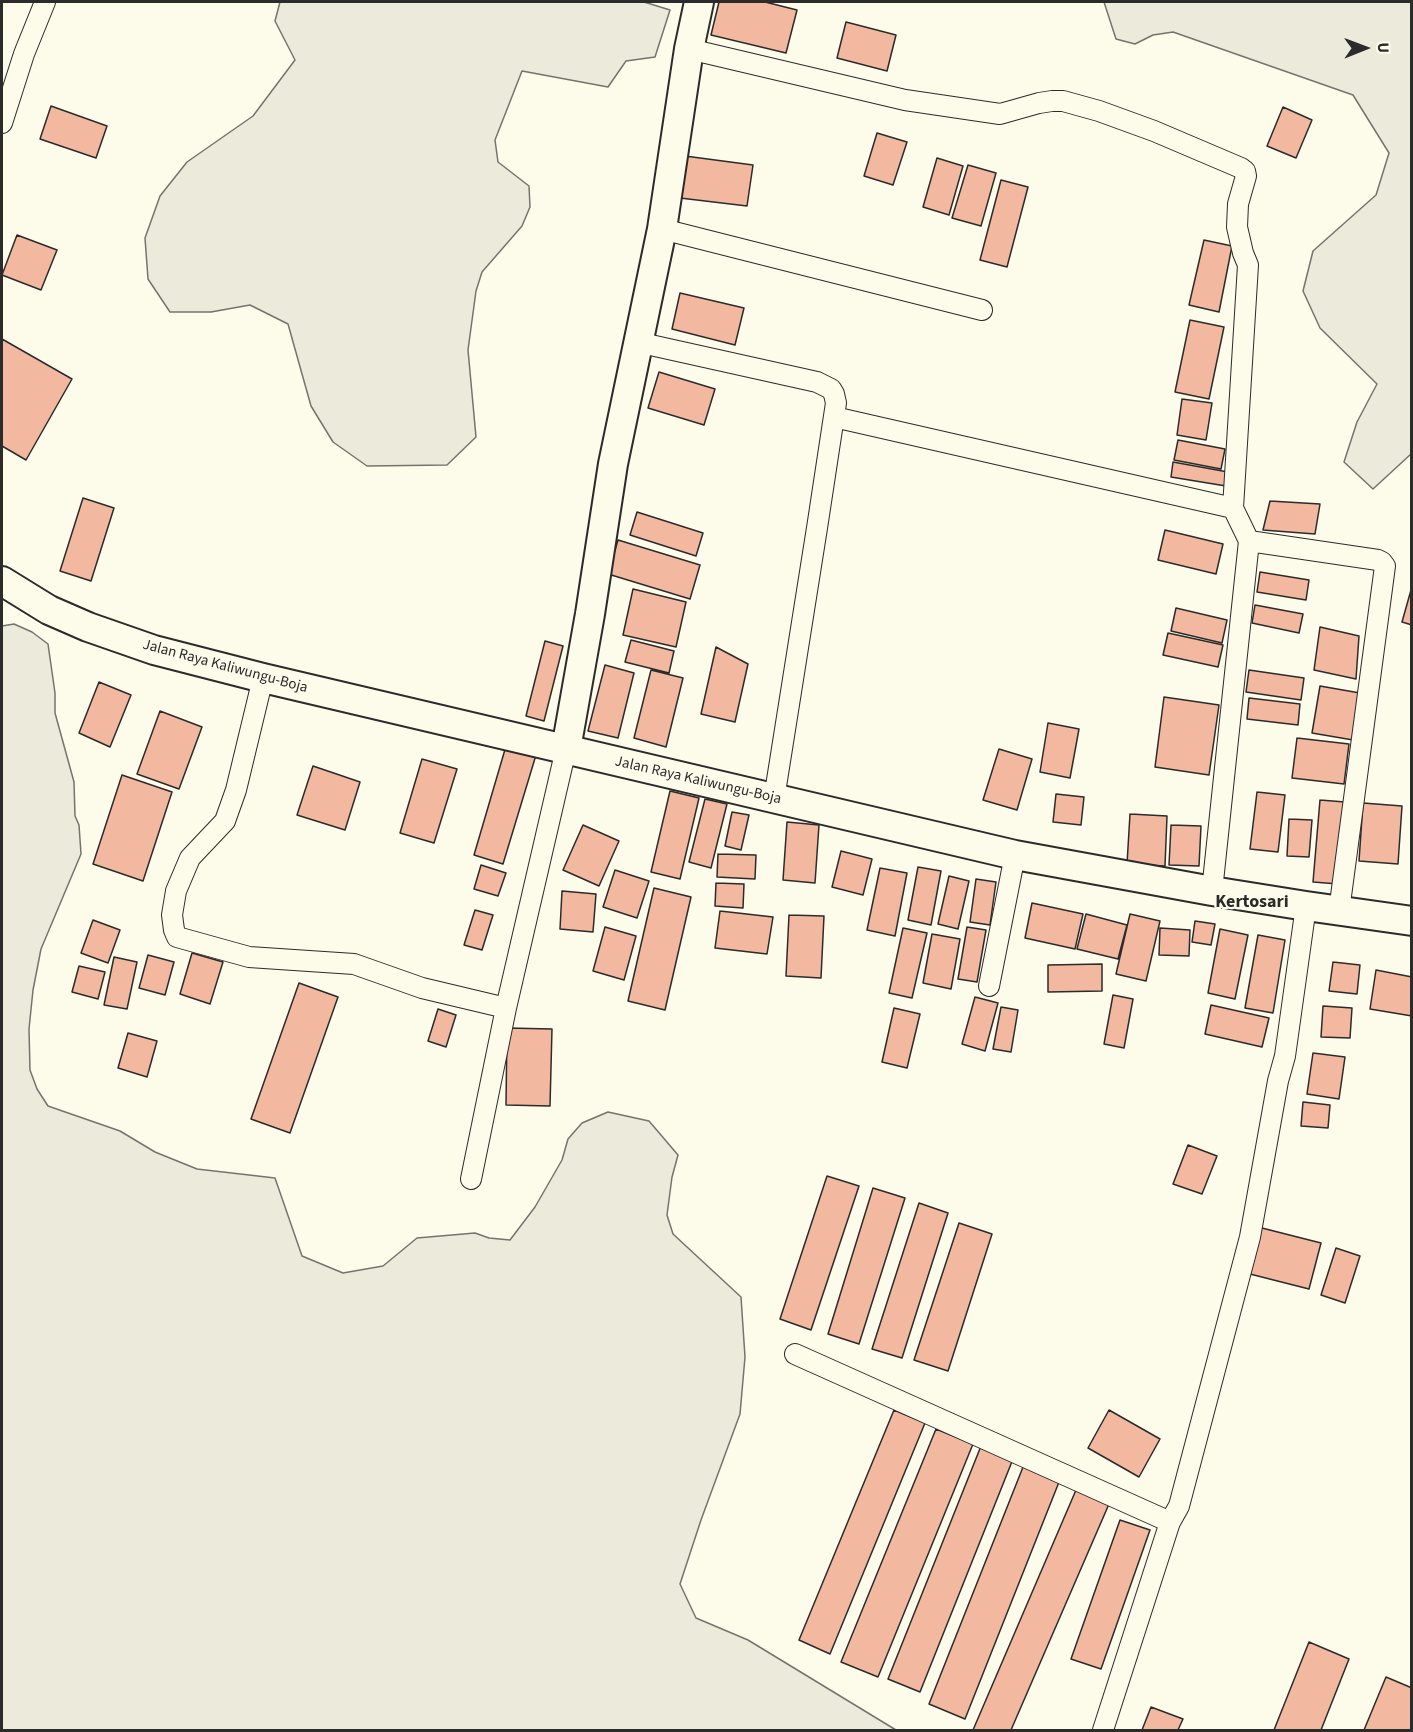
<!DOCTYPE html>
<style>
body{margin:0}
#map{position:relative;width:1413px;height:1732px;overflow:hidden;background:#fdfbea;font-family:"Source Sans 3",sans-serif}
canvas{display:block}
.frame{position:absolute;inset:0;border:3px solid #2b2b2b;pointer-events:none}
.north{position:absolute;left:1335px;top:18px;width:60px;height:60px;-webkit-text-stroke:4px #fdfbea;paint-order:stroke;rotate:89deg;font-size:16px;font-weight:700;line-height:24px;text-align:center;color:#2b2b2b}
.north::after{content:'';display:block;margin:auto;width:21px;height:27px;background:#2b2b2b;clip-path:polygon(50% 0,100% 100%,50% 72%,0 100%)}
</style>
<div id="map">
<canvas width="1413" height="1732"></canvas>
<div class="frame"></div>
<div class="north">U</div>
</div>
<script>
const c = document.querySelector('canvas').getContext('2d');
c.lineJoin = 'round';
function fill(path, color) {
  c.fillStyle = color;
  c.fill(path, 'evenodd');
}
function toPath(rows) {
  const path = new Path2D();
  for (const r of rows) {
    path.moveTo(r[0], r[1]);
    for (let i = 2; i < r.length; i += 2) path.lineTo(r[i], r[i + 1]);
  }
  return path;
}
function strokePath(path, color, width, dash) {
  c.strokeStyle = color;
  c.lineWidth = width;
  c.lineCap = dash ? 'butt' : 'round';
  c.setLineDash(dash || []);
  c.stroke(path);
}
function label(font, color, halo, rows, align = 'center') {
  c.font = font + ' "Source Sans 3",sans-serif';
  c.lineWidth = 4.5;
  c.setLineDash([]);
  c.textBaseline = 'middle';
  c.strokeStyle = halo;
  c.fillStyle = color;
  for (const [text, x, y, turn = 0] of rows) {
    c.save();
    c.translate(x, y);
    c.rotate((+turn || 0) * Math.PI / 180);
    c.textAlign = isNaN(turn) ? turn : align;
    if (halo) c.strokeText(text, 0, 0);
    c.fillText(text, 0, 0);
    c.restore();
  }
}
const green = toPath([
 [280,2,644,2,670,10,655,57,626,61,608,87,522,71,495,140,498,162,529,186,530,207,522,226,482,272,476,291,468,350,476,437,447,465,367,466,333,442,311,406,288,324,250,305,211,312,170,312,148,279,145,238,160,196,187,162,253,116,295,60,275,21,280,2],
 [1104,2,1411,2,1411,454,1373,489,1344,462,1357,422,1377,384,1320,328,1303,291,1313,251,1376,195,1389,153,1353,95,1173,32,1153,35,1135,44,1116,39,1104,2],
 [14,624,32,632,48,644,55,693,55,713,74,782,75,816,79,825,81,854,41,949,33,990,29,1029,30,1070,37,1089,48,1106,120,1131,155,1152,197,1169,275,1178,302,1256,343,1273,383,1266,417,1238,475,1233,489,1238,510,1240,535,1207,562,1160,568,1139,582,1123,608,1112,649,1121,678,1155,672,1177,667,1215,673,1234,741,1297,745,1357,740,1414,701,1520,680,1584,696,1618,748,1640,896,1730,2,1730,2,626,14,624]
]);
fill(green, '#ecebdb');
strokePath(green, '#74746e', 1.5);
const building = toPath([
 [719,2,765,2,797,10,786,53,711,35,719,2],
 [846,22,896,35,887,71,837,58,846,22],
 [51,106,107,126,96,158,40,139,51,106],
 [1283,107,1312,120,1296,158,1267,146,1283,107],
 [877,133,907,142,893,185,864,176,877,133],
 [685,156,753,165,747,206,680,198,685,156],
 [937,158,963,166,949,215,923,207,937,158],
 [968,165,996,173,981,226,952,218,968,165],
 [1001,180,1028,187,1007,267,980,260,1001,180],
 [17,235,57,250,41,290,2,275,17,235],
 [1204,240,1232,246,1219,312,1189,305,1204,240],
 [680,293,744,308,735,345,672,329,680,293],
 [1190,320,1224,327,1209,399,1175,392,1190,320],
 [2,339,72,379,26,460,2,446,2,339],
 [659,372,715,389,704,425,648,408,659,372],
 [1182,399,1212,403,1206,440,1177,435,1182,399],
 [1178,440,1225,449,1221,469,1174,460,1178,440],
 [1173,462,1228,472,1226,486,1171,477,1173,462],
 [83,498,114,508,91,581,60,571,83,498],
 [1270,501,1320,504,1315,534,1263,530,1270,501],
 [637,512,703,533,696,556,630,535,637,512],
 [1165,530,1223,544,1216,574,1158,560,1165,530],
 [618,540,700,565,690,599,608,574,618,540],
 [1260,572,1309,580,1306,600,1257,592,1260,572],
 [633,589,686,602,676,647,623,635,633,589],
 [1411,590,1412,590,1412,625,1402,622,1411,590],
 [1255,605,1303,614,1299,633,1252,623,1255,605],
 [1176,608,1227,620,1222,643,1171,631,1176,608],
 [1320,627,1359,636,1356,679,1314,670,1320,627],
 [1168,633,1223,645,1218,667,1163,655,1168,633],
 [631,640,674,651,669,673,625,662,631,640],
 [545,641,563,646,544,721,526,716,545,641],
 [716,647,748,664,735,722,701,714,716,647],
 [605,665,634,673,618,738,588,731,605,665],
 [651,670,683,678,666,747,634,738,651,670],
 [1249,670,1304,678,1301,700,1246,692,1249,670],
 [99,682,131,695,110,747,79,733,99,682],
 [1320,686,1360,693,1353,740,1312,733,1320,686],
 [1164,697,1219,705,1209,775,1155,767,1164,697],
 [1249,698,1300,704,1298,725,1247,719,1249,698],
 [160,711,202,727,179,789,137,774,160,711],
 [1048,723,1079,729,1070,778,1040,772,1048,723],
 [1297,738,1349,744,1344,784,1292,778,1297,738],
 [506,746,536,755,503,864,474,855,506,746],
 [999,749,1032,759,1017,810,983,800,999,749],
 [422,759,457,769,434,843,400,833,422,759],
 [313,766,360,782,345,830,297,815,313,766],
 [122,775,172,792,143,881,93,864,122,775],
 [670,791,699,798,680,879,651,872,670,791],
 [1257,792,1285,795,1278,852,1250,849,1257,792],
 [1056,794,1084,797,1081,825,1053,822,1056,794],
 [705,799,727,804,711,868,689,862,705,799],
 [1320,800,1345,802,1338,884,1313,882,1320,800],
 [1363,803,1402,806,1398,864,1359,861,1363,803],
 [732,812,749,815,741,850,725,846,732,812],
 [1130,814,1167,816,1165,866,1127,864,1130,814],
 [1289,819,1312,820,1309,857,1287,856,1289,819],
 [787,822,819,825,815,883,783,880,787,822],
 [583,825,619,841,599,886,563,870,583,825],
 [1171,825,1201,826,1199,866,1169,865,1171,825],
 [841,851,872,859,863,895,832,887,841,851],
 [718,854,756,855,755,879,717,877,718,854],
 [481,865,506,873,498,896,474,889,481,865],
 [918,867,941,871,931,925,908,920,918,867],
 [880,868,907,873,895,936,867,930,880,868],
 [615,870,649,881,637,918,603,907,615,870],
 [949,876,969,881,958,929,938,924,949,876],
 [976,879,996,882,990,925,970,922,976,879],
 [716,883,744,884,743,908,715,906,716,883],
 [654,888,691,897,665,1010,628,1001,654,888],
 [562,891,596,894,593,932,560,929,562,891],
 [1032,903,1083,914,1075,949,1025,938,1032,903],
 [475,910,493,915,482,950,464,945,475,910],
 [720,911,773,917,767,954,715,948,720,911],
 [1086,914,1127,925,1118,959,1077,949,1086,914],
 [1130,914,1160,921,1146,981,1116,974,1130,914],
 [789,915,824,916,821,978,786,976,789,915],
 [93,920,120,930,108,963,81,953,93,920],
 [1195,921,1215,924,1211,945,1192,942,1195,921],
 [605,927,636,936,624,980,593,971,605,927],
 [967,927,986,930,977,982,958,979,967,927],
 [903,928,927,933,912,998,889,993,903,928],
 [1160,928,1190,930,1189,956,1159,955,1160,928],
 [1220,929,1248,935,1235,999,1208,993,1220,929],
 [932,934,960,939,951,989,923,983,932,934],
 [1258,935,1285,940,1273,1013,1245,1008,1258,935],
 [192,953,223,962,210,1004,180,994,192,953],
 [148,955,174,962,165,995,139,988,148,955],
 [114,957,137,962,127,1009,104,1005,114,957],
 [1333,962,1360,965,1357,994,1329,991,1333,962],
 [1102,964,1102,991,1048,992,1048,965,1102,964],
 [79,966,105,972,98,999,72,992,79,966],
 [1376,970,1412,977,1412,1016,1370,1009,1376,970],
 [299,983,338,997,290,1133,251,1119,299,983],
 [1113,995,1133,999,1124,1048,1104,1044,1113,995],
 [975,997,998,1003,985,1051,962,1044,975,997],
 [1211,1005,1269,1018,1262,1047,1205,1034,1211,1005],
 [1323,1006,1352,1008,1350,1038,1321,1037,1323,1006],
 [1001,1007,1018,1010,1011,1052,993,1049,1001,1007],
 [894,1008,920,1014,907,1068,882,1062,894,1008],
 [438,1009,456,1015,446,1047,428,1041,438,1009],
 [507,1028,552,1029,550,1106,506,1105,507,1028],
 [128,1033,157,1041,147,1077,118,1068,128,1033],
 [1313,1053,1345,1057,1339,1099,1307,1094,1313,1053],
 [1303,1102,1330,1105,1328,1128,1301,1126,1303,1102],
 [1188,1145,1217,1156,1202,1194,1173,1184,1188,1145],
 [827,1176,859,1186,811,1330,780,1319,827,1176],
 [873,1188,905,1198,859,1344,828,1334,873,1188],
 [919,1203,948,1213,902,1358,872,1349,919,1203],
 [959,1223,992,1234,948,1371,914,1360,959,1223],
 [1258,1227,1321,1243,1309,1289,1246,1273,1258,1227],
 [1336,1248,1360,1256,1345,1303,1321,1295,1336,1248],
 [894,1410,925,1423,830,1654,799,1640,894,1410],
 [1109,1410,1160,1439,1139,1477,1088,1448,1109,1410],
 [936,1429,973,1444,878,1677,841,1662,936,1429],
 [981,1446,1013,1459,920,1692,888,1679,981,1446],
 [1025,1462,1061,1477,965,1719,929,1704,1025,1462],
 [1076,1490,1109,1504,1011,1730,973,1730,1076,1490],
 [1120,1520,1150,1530,1101,1669,1071,1659,1120,1520],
 [1309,1642,1349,1659,1321,1730,1274,1730,1309,1642],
 [1386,1677,1412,1688,1412,1726,1410,1730,1364,1730,1386,1677],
 [1151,1707,1183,1719,1178,1730,1142,1730,1151,1707]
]);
fill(building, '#f2b8a0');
strokePath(building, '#2b2b2b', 1.5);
const street = toPath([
 [689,49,905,100,1000,114,1039,103,1052,101,1063,101,1099,111,1154,131,1241,168,1245,171,1246,176,1238,204,1237,227,1243,253,1248,265,1233,508,1249,541,1212,891],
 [2,123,24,54,45,2],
 [662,229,982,310],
 [637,342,817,382,831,389,834,394,836,403,817,528,774,799],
 [834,417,1233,508],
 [1249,541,1378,560,1382,562,1385,566,1339,911],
 [263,678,236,790,225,821,190,858,176,891,172,915,174,930,177,937,249,957,354,964,422,988,506,1008],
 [989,986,1015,855],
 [471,1179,506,1008,566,749],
 [795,1354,1170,1522],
 [1103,1730,1170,1522,1179,1506,1250,1237,1278,1081,1285,1056,1306,906]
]);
const secondary = toPath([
 [2,581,49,610,88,627,154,650,263,678,1015,855,1212,891,1306,906,1412,921],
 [566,749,590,614,613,464,662,229,689,49,699,2]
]);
strokePath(street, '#2b2b2b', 22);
strokePath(secondary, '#2b2b2b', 32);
strokePath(street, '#fdfbea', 20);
strokePath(secondary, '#fdfbea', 28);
label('15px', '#2b2b2b', '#fdfbea', [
 ["Jalan Raya Kaliwungu-Boja",225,667,15],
 ["Jalan Raya Kaliwungu-Boja",698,781,13]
]);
label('bold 18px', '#2b2b2b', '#fdfbea', [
 ["Kertosari",1252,903]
]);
</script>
